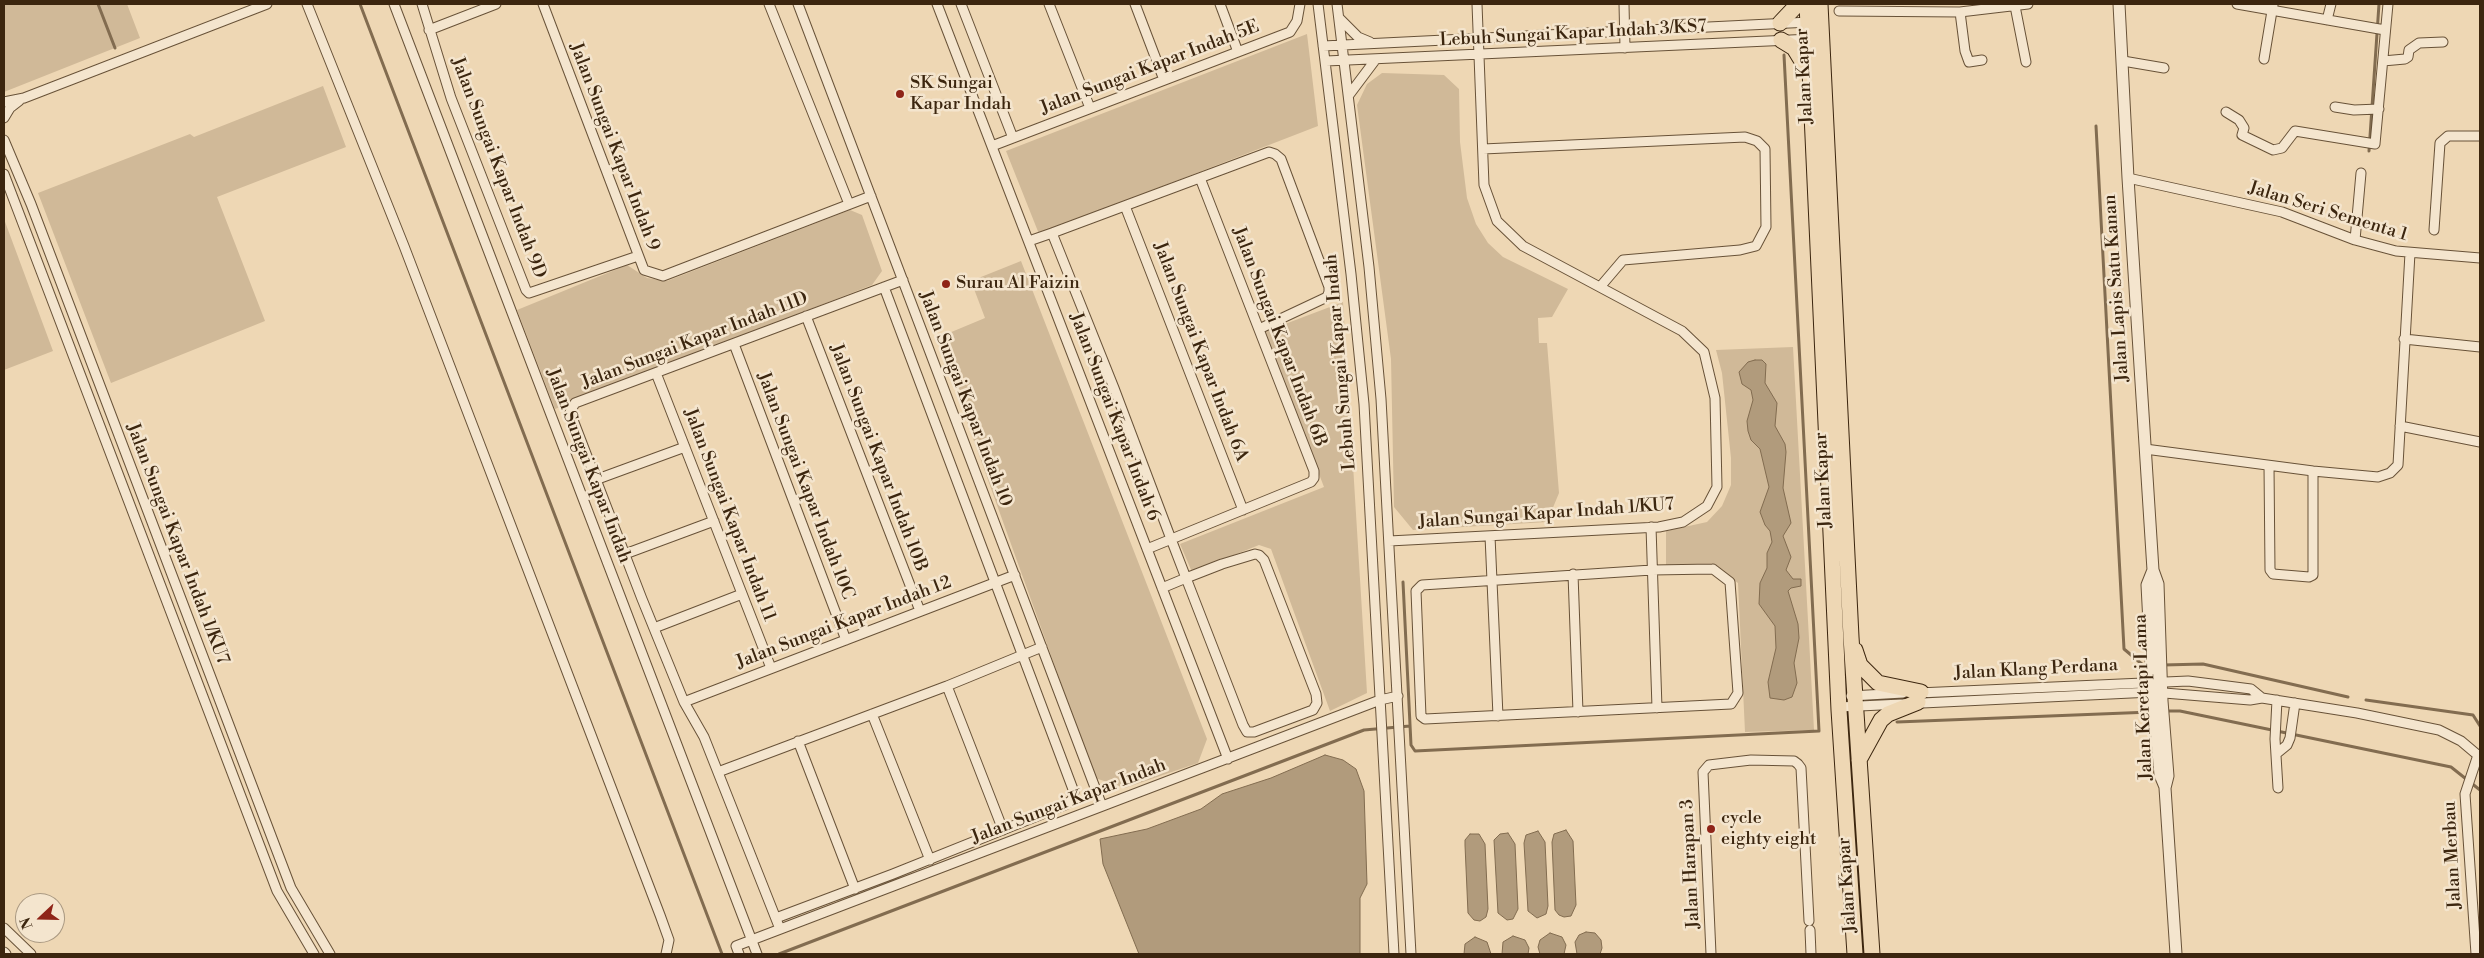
<!DOCTYPE html>
<style>
body{margin:0}
#map{position:relative;width:2484px;height:958px;overflow:hidden;background:#eed7b4;font-family:"Libre Bodoni",serif}
canvas{display:block}
.frame{position:absolute;inset:0;border:5px solid #3c260f;pointer-events:none}
.north{position:absolute;left:15px;top:893px;width:50px;height:50px;box-sizing:border-box;background:#f4e5ce;border:1px solid #aa9982;border-radius:50%;rotate:249deg;font-size:14px;font-weight:700;line-height:20px;text-align:center;color:#3c260f}
.north::after{content:'';display:block;margin:auto;width:18px;height:22px;background:#8f2418;clip-path:polygon(50% 0,100% 100%,50% 72%,0 100%)}
</style>
<div id="map">
<canvas width="2484" height="958"></canvas>
<div class="frame"></div>
<div class="north">N</div>
</div>
<script>
const c = document.querySelector('canvas').getContext('2d');
c.lineJoin = 'round';
function fill(path, color) {
  c.fillStyle = color;
  c.fill(path, 'evenodd');
}
function toPath(rows) {
  const path = new Path2D();
  for (const r of rows) {
    path.moveTo(r[0], r[1]);
    for (let i = 2; i < r.length; i += 2) path.lineTo(r[i], r[i + 1]);
  }
  return path;
}
function strokePath(path, color, width, dash) {
  c.strokeStyle = color;
  c.lineWidth = width;
  c.lineCap = dash ? 'butt' : 'round';
  c.setLineDash(dash || []);
  c.stroke(path);
}
function label(font, color, halo, rows, align = 'center') {
  c.font = font + ' "Libre Bodoni",serif';
  c.lineWidth = 5;
  c.setLineDash([]);
  c.textBaseline = 'middle';
  c.strokeStyle = halo;
  c.fillStyle = color;
  for (const [text, x, y, turn = 0] of rows) {
    c.save();
    c.translate(x, y);
    c.rotate((+turn || 0) * Math.PI / 180);
    c.textAlign = isNaN(turn) ? turn : align;
    if (halo) c.strokeText(text, 0, 0);
    c.fillText(text, 0, 0);
    c.restore();
  }
}
fill(toPath([
 [4,4,127,4,140,38,4,92],
 [1307,34,1318,126,1039,234,1006,151],
 [1382,73,1444,75,1459,89,1460,142,1467,198,1476,224,1488,243,1503,257,1568,289,1552,317,1538,318,1539,343,1547,343,1559,493,1547,522,1413,530,1394,507,1391,359,1357,105,1367,84],
 [323,86,346,147,217,197,265,321,111,383,38,193,190,134,194,137],
 [850,210,862,215,882,271,872,285,555,409,517,310,627,265,647,278,667,281],
 [4,219,53,351,4,370],
 [1021,261,1207,739,1198,763,1125,788,1095,778,937,338,985,318,971,281],
 [1343,302,1367,693,1330,711,1271,549,1259,545,1192,572,1180,544,1324,487,1264,332],
 [1793,347,1814,730,1745,732,1738,583,1712,564,1666,565,1666,531,1707,522,1722,506,1731,485,1731,458,1722,373,1716,350]
]), '#d0b998');
const water = toPath([
 [1755,360,1762,360,1766,364,1765,383,1777,403,1775,426,1785,444,1786,452,1783,488,1791,523,1783,536,1791,557,1786,570,1793,579,1801,579,1801,586,1791,588,1788,591,1798,624,1799,638,1794,663,1797,683,1792,697,1784,700,1770,698,1768,682,1776,648,1775,626,1759,604,1760,583,1767,568,1767,553,1772,542,1770,531,1765,525,1760,512,1769,487,1760,449,1751,440,1748,431,1747,421,1753,400,1751,390,1742,384,1739,372,1748,362,1755,360],
 [1325,755,1343,760,1356,769,1364,791,1367,884,1360,898,1360,954,1139,954,1103,864,1100,839,1147,829,1201,809,1222,794,1271,778,1325,755],
 [1566,830,1573,841,1576,905,1571,916,1564,917,1559,915,1555,910,1552,842,1554,834,1566,830],
 [1538,831,1545,842,1548,906,1546,914,1537,918,1528,911,1524,843,1526,835,1538,831],
 [1508,833,1515,844,1518,909,1513,919,1507,920,1498,913,1494,840,1500,834,1508,833],
 [1470,834,1479,834,1485,844,1488,909,1486,917,1480,921,1474,920,1468,913,1465,845,1465,840,1470,834],
 [1586,932,1595,933,1601,940,1602,948,1600,954,1577,954,1575,942,1579,935,1586,932],
 [1550,933,1562,937,1566,945,1564,954,1540,954,1538,947,1540,940,1550,933],
 [1513,936,1525,940,1529,948,1528,954,1502,954,1503,942,1513,936],
 [1475,937,1487,942,1491,954,1464,954,1465,944,1475,937]
]);
fill(water, '#b19b7c');
strokePath(water, '#826c50', 1);
strokePath(toPath([
 [98,4,115,48],
 [360,4,722,954],
 [2096,126,2124,649,2143,665,2149,665],
 [2369,151,2379,4],
 [1403,582,1411,745,1415,751,1819,731,1784,55],
 [2163,665,2203,664,2348,697],
 [2366,700,2473,715,2480,726],
 [2165,711,2180,711,2451,767,2480,790],
 [1897,722,2151,712],
 [779,954,1364,730,1410,726]
]), '#826c50', 3);
const minor = toPath([
 [307,4,404,246,660,915,669,940,666,954],
 [394,4,757,954],
 [422,4,451,98,526,290,529,293,538,290,638,256],
 [543,4,644,270,663,276,871,196],
 [769,4,849,204],
 [798,4,1102,806],
 [937,4,1228,759],
 [961,4,1013,138],
 [1049,4,1090,108],
 [1135,4,1164,80],
 [1220,4,1238,52],
 [1318,4,1351,274,1364,404,1394,954],
 [1337,4,1369,267,1381,399,1411,954],
 [1624,4,1625,48],
 [2237,4,2385,30],
 [2015,6,2026,62],
 [1839,11,1960,12,2028,4],
 [1960,12,1965,51,1969,62,1982,60],
 [1339,18,1358,37,1370,42],
 [2327,20,2331,4],
 [429,30,496,4],
 [1323,46,1810,22],
 [2264,59,2273,5],
 [1326,61,1812,39],
 [2123,61,2164,68],
 [2383,61,2405,59,2408,57,2409,50,2419,43,2443,42],
 [1349,95,1376,59],
 [4,102,24,98,267,4],
 [2335,107,2354,110,2379,109],
 [2226,112,2239,120,2244,128,2242,135,2273,150,2282,148,2295,131,2375,144,2388,4],
 [4,118,10,108,19,101],
 [4,140,31,204,291,888,330,954],
 [992,146,1290,32,1297,21,1300,4],
 [1483,149,1745,137,1757,141,1765,149,1766,227,1756,246,1740,250,1623,260,1600,287],
 [4,174,277,891,314,954],
 [2128,178,2282,212,2355,240,2396,251,2480,258],
 [1125,206,1243,510],
 [2434,230,2440,143,2448,136,2480,136],
 [2355,240,2361,173],
 [1029,241,1052,233],
 [806,316,920,611],
 [2404,339,2480,347],
 [734,344,846,640],
 [656,373,771,668],
 [2400,426,2480,442],
 [2145,449,2313,471,2378,477,2390,473,2398,465,2410,253],
 [2269,466,2270,570,2273,574,2309,577,2313,575,2313,471],
 [595,480,685,447],
 [1651,527,1657,708],
 [1490,536,1498,716],
 [1389,541,1659,527,1683,522,1707,506,1717,487,1715,398,1704,352,1682,331,1523,246,1497,221,1484,185,1477,4],
 [1147,549,1311,482,1314,478,1314,471,1200,178],
 [625,554,714,521],
 [1713,569,1730,582,1738,693,1731,704,1425,719,1421,716,1416,591,1422,585,1652,570,1713,569],
 [1573,574,1578,712],
 [1162,588,1186,578,1222,564,1255,554,1259,555,1264,560,1316,694,1317,703,1313,710,1254,732,1247,732,1243,725,1186,578,1171,539,1114,388,1052,233,1269,152,1275,154,1281,159,1329,287,1329,292,1327,297,1259,329],
 [654,628,742,594],
 [947,686,1003,830],
 [1918,693,2188,681,2251,689,2262,698],
 [1851,696,1903,693],
 [2277,700,2275,739,2278,788],
 [684,702,1015,575],
 [1839,707,2152,692,2250,700,2262,698,2357,713,2439,730,2461,741,2480,757],
 [872,714,930,860],
 [798,741,855,889],
 [2276,754,2287,745,2290,738,2295,703],
 [718,772,947,686,1042,647],
 [776,918,893,874,1065,805,1072,800,1074,792,884,287],
 [4,928,31,954],
 [780,929,704,737,684,702,642,599,570,412,575,403,903,280],
 [1810,930,1811,954],
 [4,952,6,954],
 [739,954,736,946,1380,700,1398,696],
 [1711,954,1703,772,1709,765,1751,760,1794,761,1798,764,1801,768,1809,921],
 [2476,954,2465,794,2478,755]
]);
const tertiary = toPath([
 [2119,4,2128,178,2153,570,2158,584,2162,701,2168,776,2165,788,2176,954],
 [2153,570,2147,585,2152,681,2160,775,2165,787]
]);
const trunk = toPath([
 [1807,4,1839,710,1855,954],
 [1820,4,1851,637,1872,954],
 [1780,23,1798,4],
 [1781,40,1794,48,1808,71],
 [1855,650,1860,665,1878,683,1921,692],
 [1859,760,1881,720,1888,714,1918,702]
]);
strokePath(minor, '#685238', 11);
strokePath(tertiary, '#685238', 13);
strokePath(trunk, '#3c260f', 17);
strokePath(minor, '#f4e5ce', 9);
strokePath(tertiary, '#f4e5ce', 11);
strokePath(trunk, '#eed7b4', 15);
for (const [x, y, r, color] of [
 [900,94,5,"#8f2418"],
 [946,284,5,"#8f2418"],
 [1711,829,5,"#8f2418"]
]) {
  const dot = new Path2D();
  dot.arc(x, y, r, 0, 2 * Math.PI);
  c.fillStyle = color;
  c.fill(dot);
  strokePath(dot, '#f4e5ce', 2);
}
label('18px', '#3c260f', '#f4e5ce', [
 ["Lebuh Sungai Kapar Indah 3/KS7",1573,34,-3],
 ["Jalan Sungai Kapar Indah 5E",1150,68,-21],
 ["Jalan Kapar",1805,76,-93],
 ["Jalan Sungai Kapar Indah 9",614,147,69],
 ["Jalan Sungai Kapar Indah 9D",498,168,69],
 ["Jalan Seri Sementa 1",2328,212,17],
 ["Jalan Lapis Satu Kanan",2117,288,-94],
 ["Jalan Sungai Kapar Indah 6B",1279,337,69],
 ["Jalan Sungai Kapar Indah 11D",695,341,-21],
 ["Jalan Sungai Kapar Indah 6A",1200,352,69],
 ["Lebuh Sungai Kapar Indah",1341,362,-95],
 ["Jalan Sungai Kapar Indah 10",965,399,69],
 ["Jalan Sungai Kapar Indah 6",1114,417,69],
 ["Jalan Sungai Kapar Indah 10B",878,458,69],
 ["Jalan Sungai Kapar Indah",588,466,69],
 ["Jalan Kapar",1824,480,-93],
 ["Jalan Sungai Kapar Indah 10C",805,486,69],
 ["Jalan Sungai Kapar Indah 1/KU7",1546,514,-4],
 ["Jalan Sungai Kapar Indah 11",729,515,69],
 ["Jalan Sungai Kapar Indah 1/KU7",177,544,69],
 ["Jalan Sungai Kapar Indah 12",844,623,-21],
 ["Jalan Klang Perdana",2036,670,-3],
 ["Jalan Keretapi Lama",2144,697,-92],
 ["Jalan Sungai Kapar Indah",1069,802,-21],
 ["Jalan Merbau",2453,855,-93],
 ["Jalan Harapan 3",1691,864,-93],
 ["Jalan Kapar",1848,885,-94]
]);
label('18px', '#3c260f', '#f4e5ce', [
 ["SK Sungai",910,84],
 ["Kapar Indah",910,105],
 ["Surau Al Faizin",956,284],
 ["cycle",1721,819],
 ["eighty eight",1721,840]
], 'left');
</script>
